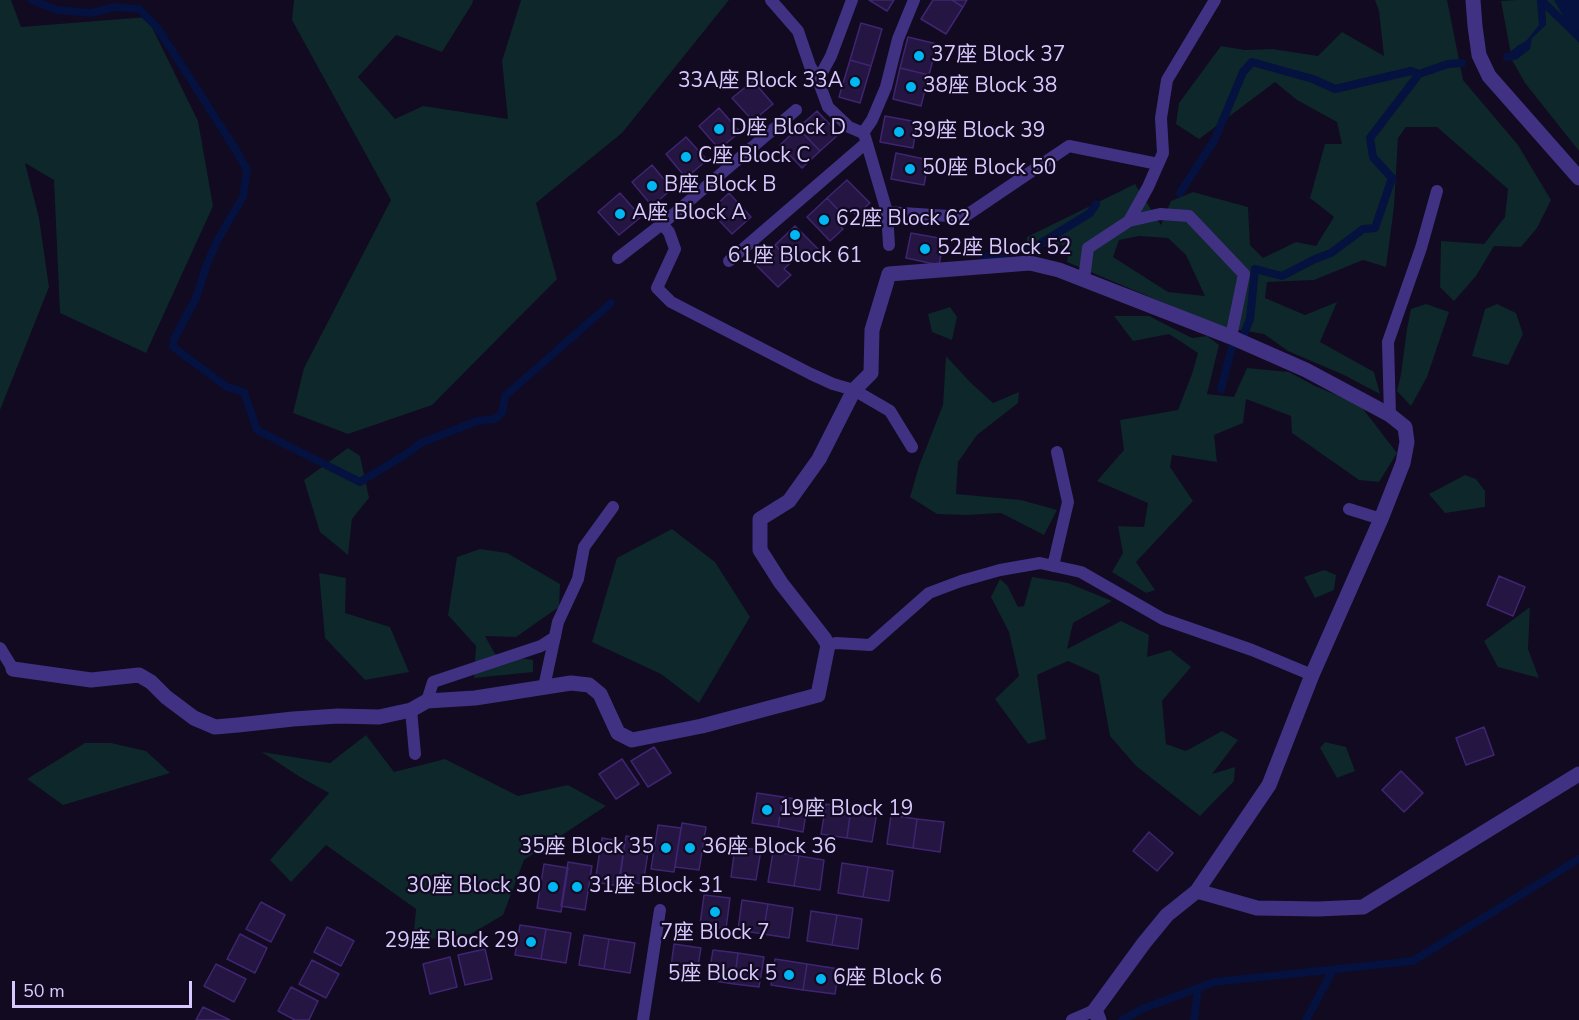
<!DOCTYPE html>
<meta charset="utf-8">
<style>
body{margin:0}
#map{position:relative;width:1579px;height:1020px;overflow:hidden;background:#110a20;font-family:"Nunito Sans",sans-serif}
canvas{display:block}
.scale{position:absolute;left:12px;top:981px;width:180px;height:27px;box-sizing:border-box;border:3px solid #d8c9ff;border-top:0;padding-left:8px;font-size:18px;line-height:21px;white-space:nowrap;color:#d8c9ff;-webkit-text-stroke:4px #110a20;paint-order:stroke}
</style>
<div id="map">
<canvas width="1579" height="1020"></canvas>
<div class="scale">50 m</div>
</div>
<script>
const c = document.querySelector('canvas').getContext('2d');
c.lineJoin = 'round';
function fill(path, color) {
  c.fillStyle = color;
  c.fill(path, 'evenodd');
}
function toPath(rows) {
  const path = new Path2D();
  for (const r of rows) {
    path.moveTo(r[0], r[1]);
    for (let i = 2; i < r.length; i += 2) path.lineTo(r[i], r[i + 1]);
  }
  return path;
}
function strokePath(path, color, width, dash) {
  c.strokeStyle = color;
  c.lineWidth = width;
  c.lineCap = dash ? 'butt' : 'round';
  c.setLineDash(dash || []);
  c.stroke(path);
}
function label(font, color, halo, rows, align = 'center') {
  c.font = font + ' "Nunito Sans","Noto Sans TC",sans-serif';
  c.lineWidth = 4.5;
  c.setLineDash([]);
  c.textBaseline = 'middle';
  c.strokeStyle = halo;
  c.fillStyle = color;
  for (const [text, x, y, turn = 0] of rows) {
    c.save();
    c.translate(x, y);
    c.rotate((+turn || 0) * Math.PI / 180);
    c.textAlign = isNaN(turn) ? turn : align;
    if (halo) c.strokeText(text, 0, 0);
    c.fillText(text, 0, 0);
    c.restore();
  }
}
fill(toPath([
 [0,0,11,0,21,27,147,17,198,121,213,206,146,353,60,313,54,180,25,163,39,218,49,287,0,410],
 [294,0,473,0,472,4,442,52,396,35,358,77,395,119,423,106,508,119,502,61,521,0,729,0,622,133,536,203,557,279,432,405,348,434,293,413,304,368,391,200,292,20],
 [1375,0,1447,0,1463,80,1518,145,1551,200,1537,228,1521,247,1494,246,1476,276,1454,301,1440,287,1441,241,1484,244,1505,217,1508,189,1437,127,1406,127,1398,138,1394,207,1386,267,1363,260,1314,280,1267,282,1265,298,1305,315,1337,302,1320,342,1374,372,1380,394,1344,375,1288,351,1264,334,1221,327,1067,262,1069,247,1054,243,1026,252,1027,237,1135,184,1161,225,1171,201,1193,192,1248,207,1250,245,1263,258,1296,242,1316,246,1334,217,1310,198,1325,144,1342,144,1337,122,1297,100,1275,82,1199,139,1176,124,1179,103,1221,46,1245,50,1272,49,1318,56,1342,32,1384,56,1379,11],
 [1139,236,1168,238,1186,255,1205,296,1168,292,1113,257,1119,240],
 [1516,0,1558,0,1579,41,1579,151,1525,83,1512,60,1501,1],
 [1426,304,1449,312,1427,377,1411,406,1397,391,1401,374,1407,329,1411,309],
 [1497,304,1516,313,1523,334,1508,365,1472,356,1485,309],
 [950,307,957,317,952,340,932,332,928,314],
 [1114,316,1149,316,1192,338,1207,336,1219,345,1207,394,1234,397,1247,368,1289,372,1313,385,1360,405,1397,453,1379,482,1359,480,1292,433,1291,416,1246,399,1243,423,1214,435,1217,462,1172,455,1170,467,1193,501,1136,562,1155,590,1146,593,1112,572,1123,553,1118,526,1144,527,1148,503,1097,481,1124,450,1120,420,1178,410,1192,374,1198,353,1169,334,1133,341],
 [946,356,970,382,993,403,1019,392,1018,403,977,435,958,462,956,494,1021,500,1057,510,1044,535,1001,513,967,515,937,514,910,497,919,466,943,405],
 [348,448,360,456,369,498,352,519,348,555,320,532,304,480],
 [1465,475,1476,479,1485,491,1485,507,1445,513,1429,494],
 [672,529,715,562,750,617,699,703,661,674,592,642,617,558],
 [480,549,507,553,560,584,559,607,516,637,485,636,495,654,533,660,533,672,474,678,476,646,448,615,457,557],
 [1324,570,1336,575,1334,590,1315,598,1304,577],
 [319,573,346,578,345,613,390,627,409,672,365,680,325,638],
 [1032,577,1068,583,1112,601,1073,623,1067,649,1121,621,1149,635,1147,657,1170,650,1191,667,1162,701,1166,744,1186,751,1222,731,1238,740,1212,774,1235,767,1234,781,1200,816,1136,766,1110,736,1099,675,1068,661,1037,675,1046,739,1028,744,995,699,1019,676,1009,632,991,597,1000,579,1007,585,1018,607,1024,606],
 [1530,607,1528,649,1539,678,1498,667,1484,641],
 [366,735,394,772,445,759,518,796,568,785,606,806,524,860,503,915,471,934,413,941,416,909,326,845,291,882,270,860,329,793,300,777,262,752,330,763],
 [1325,742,1346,747,1355,771,1337,778,1320,748],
 [85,743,111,743,146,751,170,773,63,805,27,779]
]), '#0d272a');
fill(toPath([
 [1537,0,1545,1,1546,25,1532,38,1530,49,1516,60,1511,51,1527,40,1539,25],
 [1554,0,1579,0,1579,43]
]), '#05113f');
strokePath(toPath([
 [32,0,57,10,91,13,115,7,139,9,156,26,179,61,237,152,247,170,243,197,218,239,207,264,196,298,174,339,173,347,227,387,244,392,257,430,360,482,408,453,421,443,477,421,495,419,502,413,505,396,611,303],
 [1541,0,1579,37],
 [1507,57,1513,56,1520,49],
 [1180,193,1215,139,1243,72,1252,62,1313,79,1335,89,1411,71,1419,74],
 [983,257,1033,248,1090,213,1096,204],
 [1244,334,1250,319,1255,269,1282,276,1315,259,1331,253,1363,229,1375,228,1392,178,1373,157,1370,138,1419,74,1448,64,1462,63],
 [1221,389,1232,347],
 [1122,1020,1142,1009,1214,982,1413,961,1579,859],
 [1194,1020,1198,988],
 [1306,1020,1333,970]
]), '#05113f', 8);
const building = toPath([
 [869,0,894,0,887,11,869,0],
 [933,0,952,0,963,7,946,34,921,19,933,0],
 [952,0,967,0,963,7,952,0],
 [861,23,882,29,871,66,850,60,861,23],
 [908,37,937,44,929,75,900,68,908,37],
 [850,60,871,66,860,103,839,97,850,60],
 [900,68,929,75,921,106,893,99,900,68],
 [753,81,773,104,753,121,732,98,753,81],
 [719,108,740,132,719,149,699,126,719,108],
 [817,111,839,134,820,151,798,128,817,111],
 [885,116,917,122,913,148,880,142,885,116],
 [798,128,820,151,802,168,780,145,798,128],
 [686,137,707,160,686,178,666,154,686,137],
 [896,153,929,160,924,185,891,179,896,153],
 [652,165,672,189,652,206,632,182,652,165],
 [847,180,870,203,856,215,851,209,843,215,827,198,847,180],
 [620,193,641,217,619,235,598,212,620,193],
 [729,193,751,217,732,234,710,211,729,193],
 [827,198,843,215,837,222,843,229,830,241,807,217,827,198],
 [795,226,818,249,804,262,799,255,791,262,775,245,795,226],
 [911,233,944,239,939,265,906,258,911,233],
 [775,245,791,262,784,269,791,275,778,287,755,264,775,245],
 [1499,576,1525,587,1513,616,1487,605,1499,576],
 [1484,727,1494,755,1466,765,1456,738,1484,727],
 [654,747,671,773,648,787,631,761,654,747],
 [622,759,639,784,616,799,599,774,622,759],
 [1401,771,1423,793,1404,812,1382,790,1401,771],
 [757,793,783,797,778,827,752,823,757,793],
 [783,797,808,801,803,832,778,827,783,797],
 [826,804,851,808,847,838,821,834,826,804],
 [851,808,877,812,872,842,847,838,851,808],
 [891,815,917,819,913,848,887,844,891,815],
 [917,819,944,822,940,852,913,848,917,819],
 [682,823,706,827,699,870,675,867,682,823],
 [658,825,681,828,674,872,651,869,658,825],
 [1149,832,1173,853,1157,871,1133,851,1149,832],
 [626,836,650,840,643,884,619,880,626,836],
 [602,838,625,842,619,886,595,882,602,838],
 [735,847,761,850,756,880,731,877,735,847],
 [773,852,799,856,794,886,768,882,773,852],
 [799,856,824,860,820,890,794,886,799,856],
 [568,862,592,866,585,910,561,906,568,862],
 [842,863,868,867,863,897,838,893,842,863],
 [544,864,568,868,561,912,537,908,544,864],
 [868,867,893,871,889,901,863,897,868,867],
 [704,895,730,898,726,929,700,925,704,895],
 [742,900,768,904,763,934,738,930,742,900],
 [261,902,285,915,271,942,246,929,261,902],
 [768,904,793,908,789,938,763,934,768,904],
 [811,911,837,915,832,945,807,941,811,911],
 [837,915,862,919,858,949,832,945,837,915],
 [520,925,546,929,541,959,515,955,520,925],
 [327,927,354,941,341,966,314,952,327,927],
 [546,929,571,933,566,963,541,959,546,929],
 [240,934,267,948,255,973,227,959,240,934],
 [584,935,609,939,604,969,579,965,584,935],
 [609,939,635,943,630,973,604,969,609,939],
 [674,944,701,948,696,978,670,974,674,944],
 [485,949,492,979,465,985,458,955,485,949],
 [713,950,738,953,734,984,708,980,713,950],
 [738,953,764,957,759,987,734,984,738,953],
 [450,957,457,987,430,994,423,964,450,957],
 [775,959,807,964,803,990,771,985,775,959],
 [312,960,339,974,326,998,299,984,312,960],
 [216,964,246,979,234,1002,204,986,216,964],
 [807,964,839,969,835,994,803,990,807,964],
 [291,987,318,1001,309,1020,295,1020,278,1011,291,987],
 [203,1007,230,1020,196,1020,203,1007]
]);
fill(building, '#251542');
strokePath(building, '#3f2571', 1.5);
strokePath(toPath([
 [771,0,798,31,810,66,818,80,828,107,849,127,863,133,872,120,886,87,898,39,914,0],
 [818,80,831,56,852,0],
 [796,110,662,224,669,232,675,249,657,288,671,302,811,374,833,384,854,390,890,411,912,447],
 [865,137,887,212,889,245],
 [887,212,964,217,1069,146,1158,164],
 [1129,221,1160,214,1189,216,1244,274,1231,337],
 [618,258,662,224],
 [729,261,866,143],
 [1084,279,1088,248,1129,221,1148,187,1163,153,1161,118,1167,80,1215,0],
 [1390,415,1388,342,1421,248,1437,191],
 [1349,509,1381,519],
 [1053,566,1068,502,1057,452],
 [828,645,836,643,870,645,929,593,961,581,1000,570,1040,563,1081,572,1163,619,1252,650,1312,675],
 [0,648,13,669],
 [544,687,558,622,578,579,584,547,613,507],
 [427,701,433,682,541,646,555,637],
 [411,710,415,754],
 [643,1020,660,910],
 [1072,1020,1095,1010]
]), '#413183', 12);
strokePath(toPath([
 [1473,0,1475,26,1479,55,1489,76,1579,178],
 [13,669,91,680,139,675,151,682,166,697,194,718,215,727,238,725,293,719,338,716,379,717,411,710,427,701,475,698,571,683,589,685,600,694,618,733,632,740,702,726,818,695,828,645,824,638,781,583,760,550,760,519,789,501,819,459,854,390,871,373,872,330,889,274,1030,263,1059,270,1231,337,1306,370,1390,415,1405,427,1407,442,1403,463,1381,519,1312,675,1269,785,1197,891,1167,915,1144,943,1095,1010,1099,1020],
 [1197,891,1257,908,1318,909,1363,907,1579,774]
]), '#413183', 15);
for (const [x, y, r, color] of [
 [919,56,6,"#00b7f4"],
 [855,82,6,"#00b7f4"],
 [911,87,6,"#00b7f4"],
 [719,129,6,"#00b7f4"],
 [899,132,6,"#00b7f4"],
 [686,157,6,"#00b7f4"],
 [910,169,6,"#00b7f4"],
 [652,186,6,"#00b7f4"],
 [620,214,6,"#00b7f4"],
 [824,220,6,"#00b7f4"],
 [795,235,6,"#00b7f4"],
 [925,249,6,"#00b7f4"],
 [767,810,6,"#00b7f4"],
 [666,848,6,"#00b7f4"],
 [690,848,6,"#00b7f4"],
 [553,887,6,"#00b7f4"],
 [577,887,6,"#00b7f4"],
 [715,912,6,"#00b7f4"],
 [531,942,6,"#00b7f4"],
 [789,975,6,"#00b7f4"],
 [821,979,6,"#00b7f4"]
]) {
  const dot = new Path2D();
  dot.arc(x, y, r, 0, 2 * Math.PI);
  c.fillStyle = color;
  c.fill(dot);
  strokePath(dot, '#110a20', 2);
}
label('21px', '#d8c9ff', '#110a20', [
 ["37座 Block 37",931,56],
 ["33A座 Block 33A",843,82,"right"],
 ["38座 Block 38",923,87],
 ["D座 Block D",731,129],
 ["39座 Block 39",911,132],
 ["C座 Block C",698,157],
 ["50座 Block 50",922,169],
 ["B座 Block B",664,186],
 ["A座 Block A",632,214],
 ["62座 Block 62",836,220],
 ["52座 Block 52",937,249],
 ["61座 Block 61",795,257,"center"],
 ["19座 Block 19",779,810],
 ["35座 Block 35",654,848,"right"],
 ["36座 Block 36",702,848],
 ["30座 Block 30",541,887,"right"],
 ["31座 Block 31",589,887],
 ["7座 Block 7",715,934,"center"],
 ["29座 Block 29",519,942,"right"],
 ["5座 Block 5",777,975,"right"],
 ["6座 Block 6",833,979]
], 'left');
</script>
